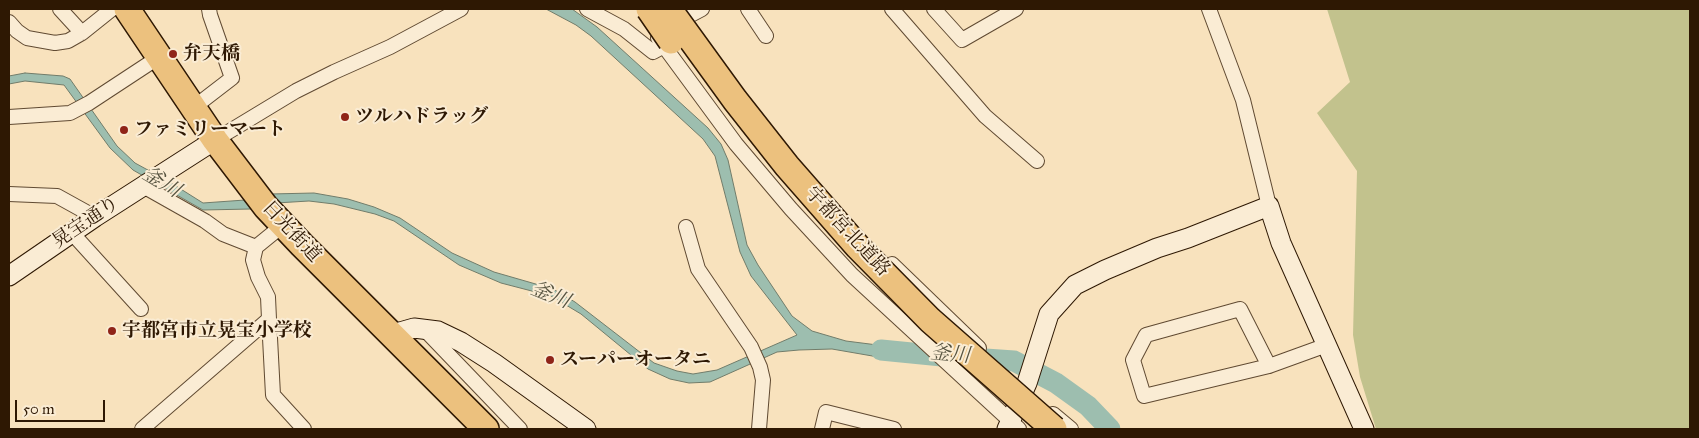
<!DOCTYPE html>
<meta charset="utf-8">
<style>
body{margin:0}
#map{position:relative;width:1699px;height:438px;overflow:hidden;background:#f8e2bd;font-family:"IM FELL Great Primer",serif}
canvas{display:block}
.frame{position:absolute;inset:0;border:10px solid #2e1803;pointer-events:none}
.scale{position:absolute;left:15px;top:400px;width:90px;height:22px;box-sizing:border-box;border:2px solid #2e1803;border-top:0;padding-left:6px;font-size:15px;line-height:18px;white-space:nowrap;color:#2e1803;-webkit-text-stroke:4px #faecd4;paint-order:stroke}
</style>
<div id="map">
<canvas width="1699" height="438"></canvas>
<div class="frame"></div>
<div class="scale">50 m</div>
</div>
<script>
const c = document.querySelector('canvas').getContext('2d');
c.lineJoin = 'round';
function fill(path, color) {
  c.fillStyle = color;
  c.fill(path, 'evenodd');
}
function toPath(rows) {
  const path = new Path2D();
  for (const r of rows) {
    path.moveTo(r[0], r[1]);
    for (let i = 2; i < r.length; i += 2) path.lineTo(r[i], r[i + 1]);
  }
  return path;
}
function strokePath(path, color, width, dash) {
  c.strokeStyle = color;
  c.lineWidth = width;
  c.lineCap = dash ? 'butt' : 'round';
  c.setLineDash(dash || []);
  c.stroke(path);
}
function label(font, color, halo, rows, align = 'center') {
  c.font = font + ' "IM FELL Great Primer","Noto Serif JP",serif';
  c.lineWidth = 4;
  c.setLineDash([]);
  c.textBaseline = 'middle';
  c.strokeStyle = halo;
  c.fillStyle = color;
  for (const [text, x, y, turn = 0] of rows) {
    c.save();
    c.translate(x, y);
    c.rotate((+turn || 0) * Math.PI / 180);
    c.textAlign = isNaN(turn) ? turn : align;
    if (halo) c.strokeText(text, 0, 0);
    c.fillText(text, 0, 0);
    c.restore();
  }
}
fill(toPath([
 [1327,9,1690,9,1690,429,1376,429,1360,377,1353,335,1357,171,1317,113,1350,82]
]), '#c2c28d');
const water = toPath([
 [546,9,572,9,597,27,708,128,721,144,728,160,747,245,758,265,792,316,812,331,846,341,909,349,907,362,832,349,799,350,777,352,710,382,689,383,670,379,648,369,581,314,551,296,501,283,459,265,394,221,375,214,334,204,309,201,276,203,270,194,314,193,348,199,374,207,400,218,452,253,494,272,553,289,575,302,654,363,677,371,693,374,717,370,797,335,751,276,740,252,715,156,703,139,591,36,576,25,546,9],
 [25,73,63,76,70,79,117,146,135,163,168,181,203,203,245,200,251,209,203,210,133,170,110,148,64,85,25,81,9,84,9,76,25,73],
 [1049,370,1086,397,1119,429,1104,429,1074,401,1045,380,1049,370]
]);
fill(water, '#9dbeaf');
strokePath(water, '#717c6a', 1);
strokePath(toPath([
 [881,350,942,356,1014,361,1056,383,1088,406,1110,429]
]), '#9dbeaf', 21);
const street = toPath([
 [60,9,82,33],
 [587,9,624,29,653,52,664,46],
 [748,9,766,36],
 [892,9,985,116,1037,161],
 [934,9,962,40,1016,9],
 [1209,9,1243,100,1269,206],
 [685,18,702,9],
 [9,22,17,31,27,38,55,43,68,41,82,33,112,9],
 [658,38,736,144,791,209,852,275,1019,429],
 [193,108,232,78,210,15,209,9],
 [9,117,70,113,89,103,159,57],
 [215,140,296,91,334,72,390,47,461,9],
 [143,186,205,221,223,234,256,247,283,225],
 [9,194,57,196,95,217],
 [686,227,698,269,751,347,760,367,763,380,759,429],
 [72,233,141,309],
 [256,247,253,260,258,277,268,297,269,319],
 [892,264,979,348],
 [424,329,520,429],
 [1269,366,1240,309,1146,335,1133,360,1144,396,1269,366,1327,345],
 [1053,414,1071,429],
 [142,429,269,319,273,395,304,429],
 [822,429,826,412,894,429]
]);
const secondary = toPath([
 [9,276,95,217,215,140],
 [393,334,414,328,438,331,461,342,494,363,586,429],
 [1007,429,1027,383,1049,314,1075,285,1105,270,1157,248,1188,238,1269,206,1281,243,1364,429]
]);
const highway = toPath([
 [127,9,215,140,266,207,302,245,486,429]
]);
strokePath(street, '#604a32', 16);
strokePath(secondary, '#2e1803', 21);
strokePath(highway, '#2e1803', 28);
strokePath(street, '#faecd4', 14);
strokePath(secondary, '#faecd4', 19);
strokePath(highway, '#ecc17e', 25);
const highwayBridge = toPath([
 [649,9,671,41],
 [669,9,735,100,787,166,858,247,930,320,1054,429]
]);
strokePath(highwayBridge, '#2e1803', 28, []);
strokePath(highwayBridge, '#ecc17e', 25);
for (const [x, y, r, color] of [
 [173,54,5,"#8f2418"],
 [345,117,5,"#8f2418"],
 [124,130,5,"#8f2418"],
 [112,331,5,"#8f2418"],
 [550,360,5,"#8f2418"]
]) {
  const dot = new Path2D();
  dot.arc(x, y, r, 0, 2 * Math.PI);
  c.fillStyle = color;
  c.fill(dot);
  strokePath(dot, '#faecd4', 2);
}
label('bold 19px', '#2e1803', '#faecd4', [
 ["弁天橋",183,54],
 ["ツルハドラッグ",355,117],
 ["ファミリーマート",134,130],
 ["宇都宮市立晃宝小学校",122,331],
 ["スーパーオータニ",560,360]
], 'left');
label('19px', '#2e1803', '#faecd4', [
 ["晃宝通り",86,223,-34],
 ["日光街道",291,232,47],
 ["宇都宮北道路",847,232,47]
]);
label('italic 20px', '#55523f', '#faecd4', [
 ["釜川",161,183,31],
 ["釜川",550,296,22],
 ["釜川",950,355,5]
]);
</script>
